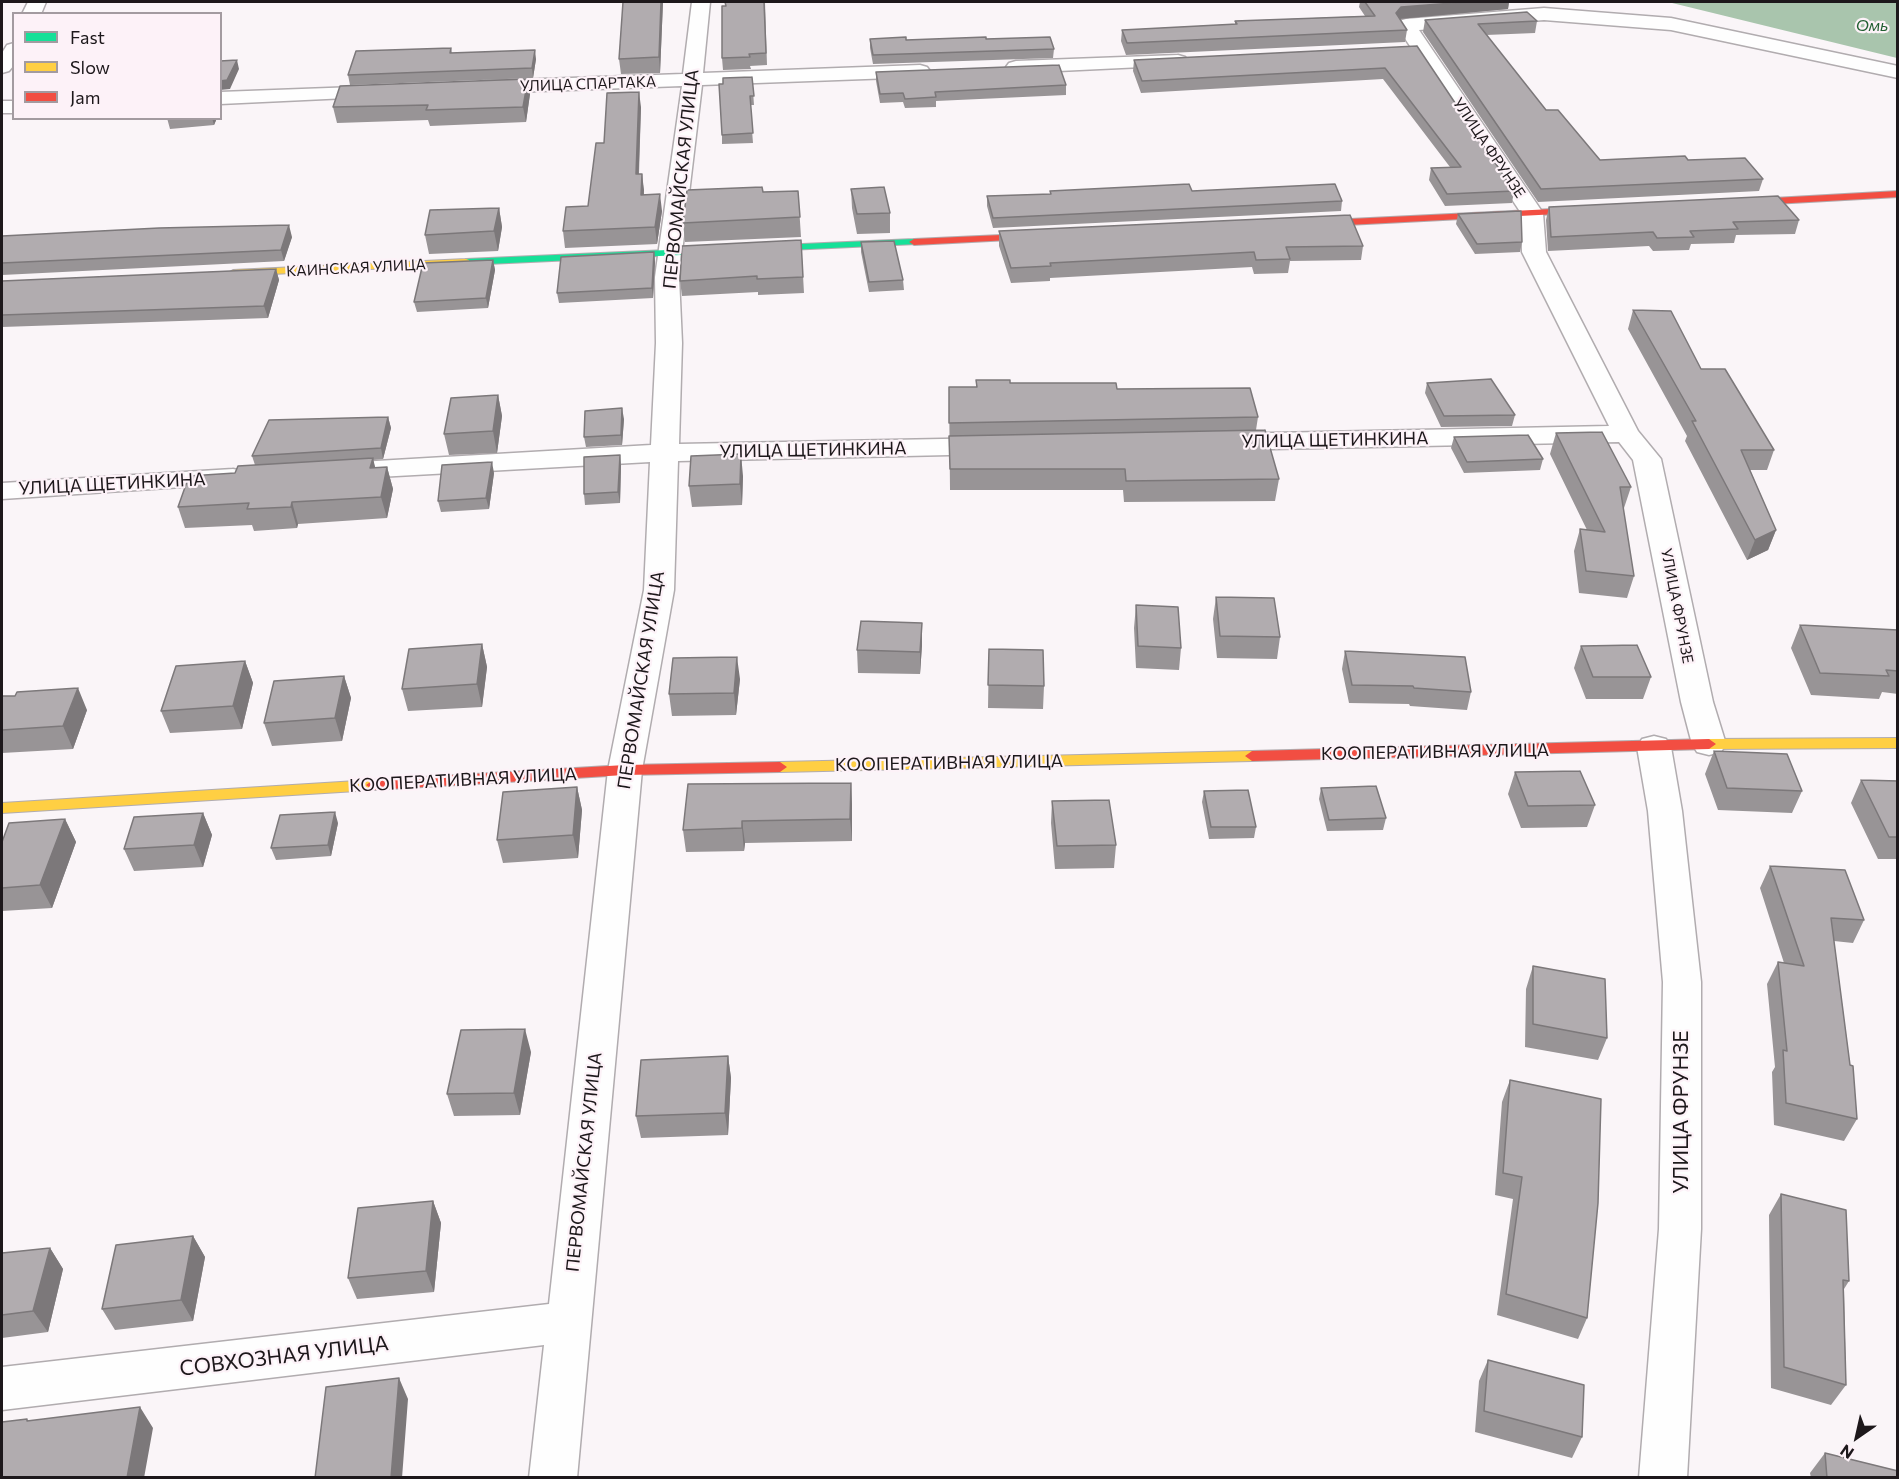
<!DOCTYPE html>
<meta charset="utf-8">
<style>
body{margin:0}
#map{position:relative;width:1899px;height:1479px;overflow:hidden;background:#faf5f8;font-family:Commissioner,sans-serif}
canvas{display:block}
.frame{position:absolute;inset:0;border:3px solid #1d181b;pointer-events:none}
.legend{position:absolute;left:12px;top:12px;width:210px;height:108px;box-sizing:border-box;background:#fdf2f8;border:2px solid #a39ba0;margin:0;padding:8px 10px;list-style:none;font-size:18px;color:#1d181b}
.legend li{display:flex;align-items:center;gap:12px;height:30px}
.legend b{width:30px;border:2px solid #a39ba0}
.north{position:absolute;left:1827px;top:1407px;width:60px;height:60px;-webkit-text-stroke:4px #fdf2f8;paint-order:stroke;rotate:214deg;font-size:16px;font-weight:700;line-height:24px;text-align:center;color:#1d181b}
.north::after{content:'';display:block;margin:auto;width:21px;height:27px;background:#1d181b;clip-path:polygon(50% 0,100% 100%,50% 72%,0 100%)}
</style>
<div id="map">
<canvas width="1899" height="1479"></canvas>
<div class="frame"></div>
<ul class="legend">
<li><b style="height:8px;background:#16e098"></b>Fast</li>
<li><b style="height:8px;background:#ffcf43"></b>Slow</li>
<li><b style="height:8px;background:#f24e42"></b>Jam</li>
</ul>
<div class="north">N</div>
</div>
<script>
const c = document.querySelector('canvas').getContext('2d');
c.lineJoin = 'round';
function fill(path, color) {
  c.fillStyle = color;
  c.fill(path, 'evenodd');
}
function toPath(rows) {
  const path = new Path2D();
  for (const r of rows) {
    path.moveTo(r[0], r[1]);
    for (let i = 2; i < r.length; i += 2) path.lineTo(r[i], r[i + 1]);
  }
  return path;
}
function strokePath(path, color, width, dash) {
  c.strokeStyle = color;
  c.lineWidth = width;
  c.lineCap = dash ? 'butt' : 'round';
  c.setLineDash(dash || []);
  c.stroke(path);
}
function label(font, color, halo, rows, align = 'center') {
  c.font = font + ' Commissioner,sans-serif';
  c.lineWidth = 4.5;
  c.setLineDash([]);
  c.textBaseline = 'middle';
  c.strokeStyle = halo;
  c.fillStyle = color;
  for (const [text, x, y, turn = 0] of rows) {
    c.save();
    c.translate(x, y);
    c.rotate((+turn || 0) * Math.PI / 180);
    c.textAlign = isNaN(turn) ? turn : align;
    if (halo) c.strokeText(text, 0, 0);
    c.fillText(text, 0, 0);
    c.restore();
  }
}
fill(toPath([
 [1668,2,1897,2,1897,58]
]), '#a9c5ad');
const street = toPath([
 [28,2,46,2,41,14,22,14,28,2],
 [692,2,710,2,703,73,920,65,927,67,930,71,927,75,920,77,702,85,679,277,682,343,679,444,995,438,1005,440,1009,446,1005,452,995,454,678,461,674,590,642,770,577,1478,529,1478,544,1345,2,1410,2,1367,549,1304,608,770,644,590,650,462,342,479,332,477,328,471,332,465,342,463,651,445,656,343,655,277,682,86,486,93,479,91,476,87,479,83,486,81,683,74,692,2],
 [1544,8,1671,18,1898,66,1898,78,1671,30,1544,20,1419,30,1543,213,1546,252,1638,431,1661,459,1713,702,1726,744,1721,752,1709,755,1697,752,1692,744,1681,702,1633,460,1619,442,1223,450,1213,448,1209,442,1213,436,1223,434,1609,426,1522,252,1521,213,1396,25,1399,21,1406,19,1544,8],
 [14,43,14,65,9,71,2,73,2,53,7,45,14,43],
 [1178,55,1185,57,1188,61,1185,65,1016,73,1009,71,1006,67,1009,63,1016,61,1178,55],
 [383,86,390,88,393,92,390,96,220,104,220,92,383,86],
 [2,101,14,101,14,113,2,113,2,101],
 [233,469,243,471,247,477,243,483,2,499,2,483,233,469],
 [1654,736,1666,739,1671,747,1682,811,1701,982,1701,1229,1687,1478,1639,1478,1659,1229,1663,982,1648,811,1637,747,1642,739,1654,736]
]);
const fast = toPath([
 [914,239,917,240,917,244,466,265,461,262,466,259,914,239]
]);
const slow = toPath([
 [466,259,469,260,469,264,233,276,228,273,233,270,466,259],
 [1898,738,1898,748,1709,749,1702,744,1709,739,1898,738],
 [1252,751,1259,756,1252,761,780,772,773,767,780,762,1252,751],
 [373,780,380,785,373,790,2,813,2,803,373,780]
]);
const jam = toPath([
 [1898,191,1898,197,1738,206,1733,203,1738,200,1898,191],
 [1593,207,1596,208,1596,212,1309,227,1304,224,1309,221,1593,207],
 [1045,233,1050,236,1048,238,914,245,909,242,914,239,1045,233],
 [1709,739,1716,744,1709,749,1252,761,1245,756,1252,751,1709,739],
 [780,762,787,767,780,772,625,775,373,790,366,785,373,780,625,765,780,762]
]);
strokePath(street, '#b1acaf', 3);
strokePath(fast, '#b1acaf', 2);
strokePath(slow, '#b1acaf', 2);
strokePath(jam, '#b1acaf', 2);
fill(street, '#fefefe');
fill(fast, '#16e098');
fill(slow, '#ffcf43');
fill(jam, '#f24e42');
fill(toPath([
 [663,2,660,73,621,74,619,59],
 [765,2,767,65,750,66,751,69,723,70,722,58,726,6],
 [1360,2,1509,2,1508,9,1399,19,1407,30,1405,42,1126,55,1121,41,1122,30,1235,24,1235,21,1365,16,1359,7],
 [1425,20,1537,21,1535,33,1486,35,1546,110,1600,160,1688,160,1763,179,1759,191,1538,202,1423,32],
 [870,39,906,40,986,39,1054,49,1053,58,873,64,870,48],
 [1417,46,1514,191,1512,203,1445,206,1429,180,1431,168,1450,167,1383,79,1141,93,1133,71,1134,60],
 [451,48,452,53,536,59,533,78,350,85,348,75],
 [876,72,1066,85,1066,95,936,101,936,107,905,108,903,102,880,103,876,81],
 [752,77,754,105,750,105,753,143,722,144,722,135,723,84],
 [530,94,526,122,430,126,428,120,337,123,333,107],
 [641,107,639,174,642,174,644,195,662,211,657,244,565,248,563,231,588,206,604,143],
 [167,118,217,118,214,125,170,129],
 [851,189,890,213,890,233,857,234,852,208],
 [798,191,801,237,685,242,683,223,763,192],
 [1050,191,1192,191,1342,201,1341,211,993,228,987,206,987,196,1050,194],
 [1549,207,1799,220,1795,234,1736,235,1734,243,1691,244,1689,250,1653,251,1649,246,1548,251,1546,220],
 [499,208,502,227,498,251,429,254,425,235],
 [1458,214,1522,242,1520,252,1475,254,1456,224],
 [999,231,1363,246,1361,260,1290,261,1288,273,1254,274,1252,267,1050,278,1050,281,1011,283,999,246],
 [2,236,292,237,284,261,2,275],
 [801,240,804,293,758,295,758,292,682,296,680,281],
 [861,242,903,280,904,290,869,292,861,252],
 [654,252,655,262,653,298,559,303,557,293],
 [493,260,495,270,488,308,417,312,414,302],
 [276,269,279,280,268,318,2,327,2,281],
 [1633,310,1701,369,1774,450,1767,470,1750,470,1776,530,1768,550,1747,560,1685,441,1687,436,1628,329],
 [976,380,1010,383,1117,389,1258,417,1256,430,1279,479,1275,501,1124,502,1123,490,950,490,949,387,976,387],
 [1427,383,1515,415,1512,426,1441,427,1425,393],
 [498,395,502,416,497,453,449,455,444,434],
 [388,417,391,428,383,459,373,460,375,468,387,467,393,489,387,518,298,524,297,528,254,531,252,525,185,528,178,507,235,473,255,465,252,456],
 [624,419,622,445,586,447,584,437],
 [1556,433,1631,487,1624,508,1623,508,1634,576,1627,598,1579,593,1574,551,1580,529,1587,530,1550,454],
 [1454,437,1543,459,1540,470,1464,473,1451,448],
 [620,455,621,466,620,503,585,505,584,494],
 [494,473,489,509,441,512,438,501],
 [743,476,742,505,692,507,689,486],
 [1216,597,1280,637,1277,659,1217,658,1213,619],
 [1136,605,1181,648,1179,670,1136,668,1134,628],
 [922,623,922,645,920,674,858,673,857,650],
 [1800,625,1898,630,1898,694,1882,692,1879,699,1811,695,1791,648],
 [482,644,487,667,482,707,408,711,402,689],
 [1581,646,1651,677,1643,699,1586,699,1574,668],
 [989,649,1044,686,1043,709,988,708],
 [1345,651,1471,692,1467,710,1410,706,1409,704,1349,703,1342,669],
 [245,661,253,683,242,729,170,733,161,711],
 [344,676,351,698,342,741,272,746,264,723],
 [740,679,736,715,672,716,669,694],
 [2,696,87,710,73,749,2,753],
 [1714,751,1802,791,1792,813,1718,810,1705,774],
 [1515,772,1595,805,1587,827,1521,828,1508,794],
 [1861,780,1898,781,1898,859,1878,859,1851,803],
 [851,783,852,805,852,841,745,843,744,851,686,852,683,830],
 [577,787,582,810,578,858,503,863,497,840],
 [1321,788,1386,818,1383,830,1327,831,1319,799],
 [1204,791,1256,827,1254,838,1209,839,1202,802],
 [1052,801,1116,845,1114,868,1055,869,1051,823],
 [203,813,212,835,203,867,134,871,124,849],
 [65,819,76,842,52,908,2,911,2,888],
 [338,823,331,856,276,860,271,848],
 [1770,866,1864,920,1853,943,1834,941,1857,1119,1844,1141,1774,1125,1772,1072,1775,1067,1767,984,1778,962,1784,963,1760,888],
 [1533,966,1607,1038,1598,1060,1525,1047,1526,989],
 [531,1052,520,1115,454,1116,447,1094],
 [728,1056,731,1078,728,1135,641,1138,636,1116],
 [1510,1080,1587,1318,1578,1339,1497,1315,1513,1199,1495,1195,1502,1102],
 [1781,1194,1849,1281,1844,1289,1846,1385,1831,1405,1771,1388,1769,1215],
 [433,1201,441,1223,434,1292,357,1299,348,1278],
 [193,1236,205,1257,193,1321,115,1330,102,1309],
 [50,1248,63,1269,48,1332,2,1338,2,1253],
 [1488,1360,1582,1437,1572,1458,1475,1432,1479,1381],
 [1825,1453,1898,1478,1811,1478,1810,1473]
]), '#989496');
fill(toPath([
 [661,2,663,2,660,73,659,57],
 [1466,2,1509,2,1508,9,1399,19,1396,13,1401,7],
 [535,50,536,59,533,78,532,68],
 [237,60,239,69,230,89,220,90,220,81],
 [528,79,530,94,526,122,523,107],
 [639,92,641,107,638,190,636,174],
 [212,118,217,118,214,125],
 [642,174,644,190,643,212,641,195],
 [660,194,662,211,657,244,655,227],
 [499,208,502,227,498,251,494,231],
 [289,225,292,237,284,261,281,250],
 [654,252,655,262,653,298,652,288],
 [493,260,495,270,488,308,486,298],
 [276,269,279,280,268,318,264,306],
 [498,395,502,416,497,453,493,431],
 [622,408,624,419,622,445,621,435],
 [388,417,391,428,383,459,381,448],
 [741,454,743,476,742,505,740,484],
 [620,455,621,466,620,503,618,492],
 [373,458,378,480,370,468],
 [492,462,494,473,489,509,486,498],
 [387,467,393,489,387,518,381,497],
 [292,502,298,524,297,528,291,507],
 [1776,530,1768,550,1747,560,1755,540],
 [922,623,922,645,920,674,920,652],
 [482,644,487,667,482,707,477,684],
 [737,657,740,679,736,715,734,693],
 [245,661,253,683,242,729,233,706],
 [344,676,351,698,342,741,335,718],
 [78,688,87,710,73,749,63,726],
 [851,783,852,805,852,841,850,819],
 [577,787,582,810,578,858,573,835],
 [335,812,338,823,331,856,328,845],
 [203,813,212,835,203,867,194,845],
 [65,819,76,842,52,908,40,885],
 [742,821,745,843,744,851,742,828],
 [525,1029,531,1052,520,1115,514,1093],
 [728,1056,731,1078,728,1135,725,1113],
 [433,1201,441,1223,434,1292,426,1271],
 [193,1236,205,1257,193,1321,181,1300],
 [50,1248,63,1269,48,1332,33,1311],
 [399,1378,408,1399,402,1478,391,1478],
 [140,1407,153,1428,144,1478,127,1478]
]), '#7c787a');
const building = toPath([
 [623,2,661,2,659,57,619,59,623,2],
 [725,2,764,2,766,53,749,54,750,57,722,58,722,6,726,6,725,2],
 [1365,2,1466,2,1401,7,1396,13,1407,30,1127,43,1122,30,1237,24,1235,21,1375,16,1365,2],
 [1527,12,1537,21,1478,24,1546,110,1558,110,1600,160,1685,156,1688,160,1745,158,1763,179,1541,189,1425,20,1527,12],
 [906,37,906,40,986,37,986,39,1050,37,1054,49,873,55,870,39,906,37],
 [1417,46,1514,191,1447,194,1431,168,1461,167,1385,68,1142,81,1134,60,1417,46],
 [451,48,450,53,535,50,532,68,348,75,356,51,451,48],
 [237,60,227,80,220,81,220,61,237,60],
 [1059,65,1066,85,935,92,936,97,905,99,903,93,880,94,876,72,1059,65],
 [752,77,754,96,750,96,753,133,722,135,719,84,723,84,723,78,752,77],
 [528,79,523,107,426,110,428,105,333,107,340,86,528,79],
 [639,92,636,174,642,174,641,195,660,194,655,227,563,231,566,207,588,206,596,143,604,143,607,93,639,92],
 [1189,184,1192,191,1335,184,1342,201,993,218,987,196,1051,194,1050,191,1189,184],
 [762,187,763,192,798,191,800,217,683,223,687,190,762,187],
 [884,187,890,213,857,214,851,189,884,187],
 [1778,196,1799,220,1733,222,1738,229,1690,231,1694,237,1657,238,1653,232,1551,237,1549,207,1778,196],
 [499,208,494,231,425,235,430,210,499,208],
 [1521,211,1522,242,1477,244,1458,214,1521,211],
 [1350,215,1363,246,1286,247,1290,259,1256,260,1254,252,1050,263,1051,266,1011,268,999,231,1350,215],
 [289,225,281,250,2,263,2,236,159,228,289,225],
 [801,240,803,277,757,279,757,276,680,281,682,246,801,240],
 [894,241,903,280,869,282,861,242,894,241],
 [654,252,652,288,557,293,561,257,654,252],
 [493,260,486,298,414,302,423,263,493,260],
 [276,269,264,306,2,315,2,281,276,269],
 [1633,310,1671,311,1701,369,1725,369,1774,450,1741,450,1776,530,1755,540,1692,421,1696,421,1633,310],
 [1491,379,1515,415,1444,416,1427,383,1491,379],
 [976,380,1010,380,1010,383,1116,383,1117,389,1250,388,1258,417,949,423,949,387,977,387,976,380],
 [498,395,493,431,444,434,451,398,498,395],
 [622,408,621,435,584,437,585,411,622,408],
 [388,417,381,448,252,456,269,420,388,417],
 [1265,430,1279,479,1126,481,1125,469,950,469,949,436,1265,430],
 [1602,432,1631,487,1620,487,1634,576,1586,571,1580,529,1605,532,1556,433,1602,432],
 [1528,435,1543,459,1467,462,1454,437,1528,435],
 [741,454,740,484,689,486,691,456,741,454],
 [620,455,618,492,584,494,584,457,620,455],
 [373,458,370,468,387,467,381,497,292,502,291,507,247,509,249,503,178,507,189,476,235,473,238,466,373,458],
 [492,462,486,498,438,501,442,465,492,462],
 [1216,597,1274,598,1280,637,1220,636,1216,597],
 [1136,605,1178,607,1181,648,1138,646,1136,605],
 [861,621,922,623,920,652,857,650,861,621],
 [1800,625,1898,630,1898,671,1886,670,1889,676,1820,673,1800,625],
 [482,644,477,684,402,689,409,649,482,644],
 [1637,645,1651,677,1593,677,1581,646,1637,645],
 [989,649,1043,650,1044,686,988,685,989,649],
 [1345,651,1465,657,1471,692,1414,688,1413,686,1352,685,1345,651],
 [737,657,734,693,669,694,673,658,737,657],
 [245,661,233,706,161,711,176,666,245,661],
 [344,676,335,718,264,723,274,681,344,676],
 [78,688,63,726,2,730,2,696,15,696,17,692,78,688],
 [1714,751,1787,754,1802,791,1727,788,1714,751],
 [1580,771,1595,805,1528,806,1515,772,1580,771],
 [1861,780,1898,781,1898,837,1889,837,1861,780],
 [851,783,850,819,742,821,742,828,683,830,688,784,851,783],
 [1376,786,1386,818,1329,820,1321,788,1376,786],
 [577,787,573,835,497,840,503,792,577,787],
 [1248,790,1256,827,1211,827,1204,791,1248,790],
 [1109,800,1116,845,1057,846,1052,801,1109,800],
 [335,812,328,845,271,848,280,815,335,812],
 [203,813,194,845,124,849,134,817,203,813],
 [65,819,40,885,2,888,2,842,9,823,65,819],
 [1770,866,1845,870,1864,920,1831,918,1850,1065,1853,1066,1857,1119,1786,1103,1783,1050,1787,1051,1778,962,1804,966,1770,866],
 [1533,966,1605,979,1607,1038,1533,1024,1533,966],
 [525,1029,514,1093,447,1094,461,1030,525,1029],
 [728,1056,725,1113,636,1116,641,1060,728,1056],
 [1510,1080,1601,1099,1598,1203,1587,1318,1506,1294,1522,1177,1503,1173,1510,1080],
 [1781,1194,1846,1210,1849,1281,1843,1280,1846,1385,1784,1367,1781,1194],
 [433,1201,426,1271,348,1278,358,1208,433,1201],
 [193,1236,181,1300,102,1309,116,1245,193,1236],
 [50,1248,33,1311,2,1315,2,1253,50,1248],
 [1488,1360,1584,1385,1582,1437,1484,1411,1488,1360],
 [399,1378,391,1478,315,1478,326,1387,399,1378],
 [140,1407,127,1478,2,1478,2,1422,27,1419,27,1421,140,1407],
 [1825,1453,1898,1471,1898,1478,1827,1478,1825,1453]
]);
fill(building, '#b1acaf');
strokePath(building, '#7c787a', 1.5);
label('15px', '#1d181b', '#fdf2f8', [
 ["УЛИЦА СПАРТАКА",588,84,-2],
 ["УЛИЦА ФРУНЗЕ",1489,148,56],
 ["КАИНСКАЯ УЛИЦА",356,268,-3],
 ["УЛИЦА ФРУНЗЕ",1677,606,79]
]);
label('italic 16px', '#226032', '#fdf2f8', [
 ["Омь",1872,26]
]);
label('18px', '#1d181b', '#fdf2f8', [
 ["ПЕРВОМАЙСКАЯ УЛИЦА",681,179,-84],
 ["УЛИЦА ЩЕТИНКИНА",1335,440,-1],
 ["УЛИЦА ЩЕТИНКИНА",813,450,-1],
 ["УЛИЦА ЩЕТИНКИНА",112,484,-3],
 ["ПЕРВОМАЙСКАЯ УЛИЦА",641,680,-81],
 ["КООПЕРАТИВНАЯ УЛИЦА",1435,752,-1],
 ["КООПЕРАТИВНАЯ УЛИЦА",949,763,-1],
 ["КООПЕРАТИВНАЯ УЛИЦА",463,780,-3],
 ["ПЕРВОМАЙСКАЯ УЛИЦА",584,1162,-84]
]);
label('21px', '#1d181b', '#fdf2f8', [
 ["УЛИЦА ФРУНЗЕ",1681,1112,-90],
 ["СОВХОЗНАЯ УЛИЦА",284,1356,-7]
]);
</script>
